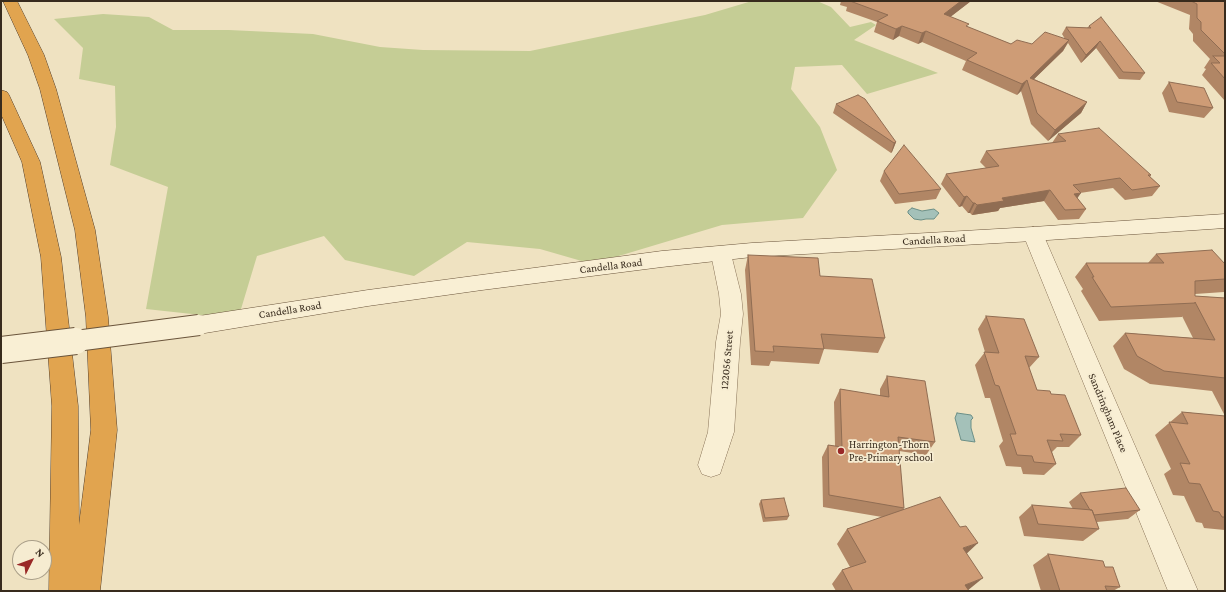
<!DOCTYPE html>
<style>
body{margin:0}
#map{position:relative;width:1226px;height:592px;overflow:hidden;background:#efe2c1;font-family:"Crimson Pro",serif}
canvas{display:block}
.frame{position:absolute;inset:0;border:2px solid #382b1d;pointer-events:none}
.north{position:absolute;left:12px;top:540px;width:40px;height:40px;box-sizing:border-box;background:#f6ecd1;border:1px solid #aa9f89;border-radius:50%;rotate:48deg;font-size:11px;font-weight:700;line-height:16px;text-align:center;color:#382b1d}
.north::after{content:'';display:block;margin:auto;width:14px;height:18px;background:#992827;clip-path:polygon(50% 0,100% 100%,50% 72%,0 100%)}
</style>
<div id="map">
<canvas width="1226" height="592"></canvas>
<div class="frame"></div>
<div class="north">N</div>
</div>
<script>
const c = document.querySelector('canvas').getContext('2d');
c.lineJoin = 'round';
function fill(path, color) {
  c.fillStyle = color;
  c.fill(path, 'evenodd');
}
function toPath(rows) {
  const path = new Path2D();
  for (const r of rows) {
    path.moveTo(r[0], r[1]);
    for (let i = 2; i < r.length; i += 2) path.lineTo(r[i], r[i + 1]);
  }
  return path;
}
function strokePath(path, color, width, dash) {
  c.strokeStyle = color;
  c.lineWidth = width;
  c.lineCap = dash ? 'butt' : 'round';
  c.setLineDash(dash || []);
  c.stroke(path);
}
function label(font, color, halo, rows, align = 'center') {
  c.font = font + ' "Crimson Pro",serif';
  c.lineWidth = 3.5;
  c.setLineDash([]);
  c.textBaseline = 'middle';
  c.strokeStyle = halo;
  c.fillStyle = color;
  for (const [text, x, y, turn = 0] of rows) {
    c.save();
    c.translate(x, y);
    c.rotate((+turn || 0) * Math.PI / 180);
    c.textAlign = isNaN(turn) ? turn : align;
    if (halo) c.strokeText(text, 0, 0);
    c.fillText(text, 0, 0);
    c.restore();
  }
}
fill(toPath([
 [752,1,817,1,831,7,850,27,871,22,876,25,854,40,938,73,867,94,842,65,795,67,791,89,820,127,837,170,803,218,722,225,592,264,540,249,467,242,414,276,345,260,324,236,257,256,238,319,146,309,168,187,110,165,116,127,115,86,79,79,83,48,54,19,103,14,149,17,173,30,229,30,313,34,380,47,423,50,530,51,705,15]
]), '#c5cd95');
const water = toPath([
 [912,208,922,211,934,209,939,213,934,219,926,219,921,220,914,219,908,213,908,211,912,208],
 [957,413,971,415,973,418,971,420,971,428,975,442,961,440,955,418,957,413]
]);
fill(water, '#a4c1b9');
strokePath(water, '#6b8f87', 1);
const street = toPath([
 [1033,227,1040,229,1043,234,1198,591,1168,591,1023,234,1026,229,1033,227],
 [721,247,728,249,731,254,741,294,743,314,740,342,734,432,720,474,711,477,702,474,698,465,708,432,716,342,721,314,719,294,711,254,714,249,721,247]
]);
const secondary = toPath([
 [1225,214,1225,228,1033,241,752,257,662,267,482,290,368,306,199,334,191,331,188,325,191,319,199,316,368,290,662,251,752,243,1033,227,1225,214]
]);
const highway = toPath([
 [3,1,17,1,44,55,56,89,95,230,108,317,117,430,100,591,49,591,52,406,41,257,22,162,1,114,1,90,7,92,9,95,40,162,61,257,78,406,79,525,91,430,86,317,75,230,40,89,28,55,3,1]
]);
strokePath(street, '#897358', 1);
strokePath(secondary, '#6a543b', 1);
strokePath(highway, '#56412d', 1);
fill(street, '#f9efd4');
fill(secondary, '#f9efd4');
fill(highway, '#e1a44f');
const secondaryBridgeFar1 = toPath([
 [68,342,199,325]
]);
const secondaryBridge = toPath([
 [1,350,76,341]
]);
strokePath(secondaryBridgeFar1, '#6a543b', 22, []);
strokePath(secondaryBridge, '#6a543b', 28, []);
strokePath(secondaryBridgeFar1, '#f9efd4', 20);
strokePath(secondaryBridge, '#f9efd4', 26);
fill(toPath([
 [841,1,971,1,950,17,968,27,1011,44,1032,44,1065,39,1062,34,1066,27,1087,28,1089,26,1145,73,1140,80,1119,79,1096,48,1081,63,1068,43,1063,51,1034,79,1087,102,1081,113,1048,141,1031,124,1021,91,1017,95,962,70,966,61,922,42,918,44,899,36,893,40,874,32,877,22,846,11,847,7,840,5],
 [1155,1,1225,1,1225,101,1202,75,1206,69,1204,68,1210,59,1193,41,1193,34,1189,29,1190,15],
 [1169,82,1213,108,1204,118,1169,112,1162,93],
 [836,104,896,142,892,152,891,153,833,113],
 [1058,134,1151,175,1150,177,1160,186,1152,196,1125,200,1113,188,1080,193,1077,198,1086,209,1079,219,1058,220,1044,201,1000,208,998,211,972,215,970,213,968,213,962,206,959,207,941,184,946,174,986,168,980,162,986,151,1052,143],
 [884,171,941,189,936,199,895,204,880,181],
 [1156,254,1225,264,1225,291,1224,292,1195,294,1195,296,1225,298,1225,416,1212,391,1150,384,1124,369,1113,346,1125,333,1193,338,1182,316,1182,317,1099,321,1081,291,1083,289,1075,277,1086,263,1148,263],
 [748,255,820,276,885,338,878,353,824,349,819,364,771,361,769,366,751,365,745,270],
 [986,316,1039,357,1029,368,1037,390,1051,394,1081,435,1069,447,1057,447,1052,452,1056,464,1044,475,1023,474,1021,467,1006,466,999,446,1003,441,990,398,985,398,975,365,985,352,978,329],
 [887,376,935,442,926,455,899,451,904,508,903,510,966,553,968,590,969,591,836,591,832,584,842,570,850,567,837,544,847,529,882,517,823,507,822,457,828,445,835,446,834,402,840,389,880,396,880,389],
 [1182,412,1225,416,1225,530,1204,528,1202,523,1196,522,1184,496,1173,495,1164,474,1171,469,1155,435],
 [1080,493,1140,510,1128,519,1097,522,1099,529,1083,541,1024,536,1019,517,1032,505,1073,509,1069,502],
 [761,500,789,516,787,520,763,522,759,504],
 [1048,554,1105,567,1120,587,1113,591,1041,591,1033,565]
]), '#b18665');
fill(toPath([
 [961,1,971,1,940,25,944,14],
 [902,26,899,36,893,40,896,29],
 [926,31,922,42,918,44,922,33],
 [1069,40,1063,51,1028,85,1030,78],
 [1100,41,1096,48,1081,63,1086,55],
 [1027,80,1021,91,1017,95,1022,84],
 [1087,102,1081,113,1048,141,1055,130],
 [896,142,892,152,891,153,894,143],
 [1050,190,1044,201,1000,208,998,211,972,215,977,205,1002,198],
 [1081,193,1074,203,1074,194],
 [967,196,962,206,959,207,964,197],
 [973,203,975,203,970,213,968,213],
 [978,543,962,558,963,548],
 [983,578,967,591,965,585]
]), '#906d53');
const building = toPath([
 [850,1,961,1,944,14,969,24,966,26,1011,44,1017,40,1032,44,1045,32,1069,40,1030,78,1087,102,1055,130,1037,113,1027,80,1022,84,967,60,977,53,926,31,922,33,902,26,896,29,877,21,888,15,850,1],
 [1191,1,1225,1,1225,54,1201,30,1201,22,1197,18,1197,4,1191,1],
 [1101,17,1145,73,1123,72,1100,41,1086,55,1066,27,1091,28,1089,26,1101,17],
 [1213,56,1225,56,1225,79,1211,63,1220,63,1213,56],
 [1169,82,1204,88,1213,108,1177,102,1169,82],
 [858,95,865,99,896,142,894,143,836,104,858,95],
 [1099,128,1151,175,1148,175,1160,186,1132,190,1120,178,1073,185,1081,193,1074,194,1086,209,1065,210,1050,190,1002,198,1004,201,977,205,975,203,973,203,967,196,964,197,946,174,999,166,986,151,1066,141,1058,134,1099,128],
 [904,145,941,189,899,194,884,171,904,145],
 [1212,250,1225,264,1225,279,1195,281,1195,296,1225,298,1225,378,1164,371,1137,356,1125,333,1215,340,1195,302,1195,303,1111,307,1092,277,1094,277,1086,263,1164,263,1156,254,1212,250],
 [748,255,818,258,820,276,872,279,885,338,821,334,824,349,773,346,774,352,755,351,748,255],
 [986,316,1024,319,1039,357,1025,356,1037,390,1050,391,1051,394,1065,395,1081,435,1060,434,1063,441,1047,440,1056,464,1034,462,1032,456,1017,455,1010,434,1016,434,999,386,995,385,984,352,999,353,986,316],
 [887,376,925,381,935,442,898,437,904,508,829,495,828,445,842,447,840,389,889,397,887,376],
 [1182,412,1225,416,1225,517,1222,517,1219,512,1213,511,1200,484,1189,483,1180,463,1190,464,1169,422,1188,424,1182,412],
 [1126,488,1140,510,1094,515,1092,510,1090,510,1080,493,1126,488],
 [940,497,960,527,966,526,978,543,963,548,983,578,965,585,969,591,853,591,842,570,866,562,847,529,940,497],
 [784,498,789,516,765,518,761,500,784,498],
 [1032,505,1092,510,1099,529,1038,524,1032,505],
 [1048,554,1103,561,1105,567,1113,567,1120,587,1105,586,1107,591,1060,591,1048,554]
]);
fill(building, '#ce9c76');
strokePath(building, '#906d53', 1);
for (const [x, y, r, color] of [
 [841,451,4,"#992827"]
]) {
  const dot = new Path2D();
  dot.arc(x, y, r, 0, 2 * Math.PI);
  c.fillStyle = color;
  c.fill(dot);
  strokePath(dot, '#f6ecd1', 1.5);
}
label('11px', '#382b1d', '#f6ecd1', [
 ["Candella Road",934,240,-3],
 ["Candella Road",611,266,-7],
 ["Candella Road",290,310,-9],
 ["122056 Street",727,360,-85],
 ["Sandringham Place",1108,413,67]
]);
label('11px', '#382b1d', '#f6ecd1', [
 ["Harrington-Thorn",849,445],
 ["Pre-Primary school",849,458]
], 'left');
</script>
